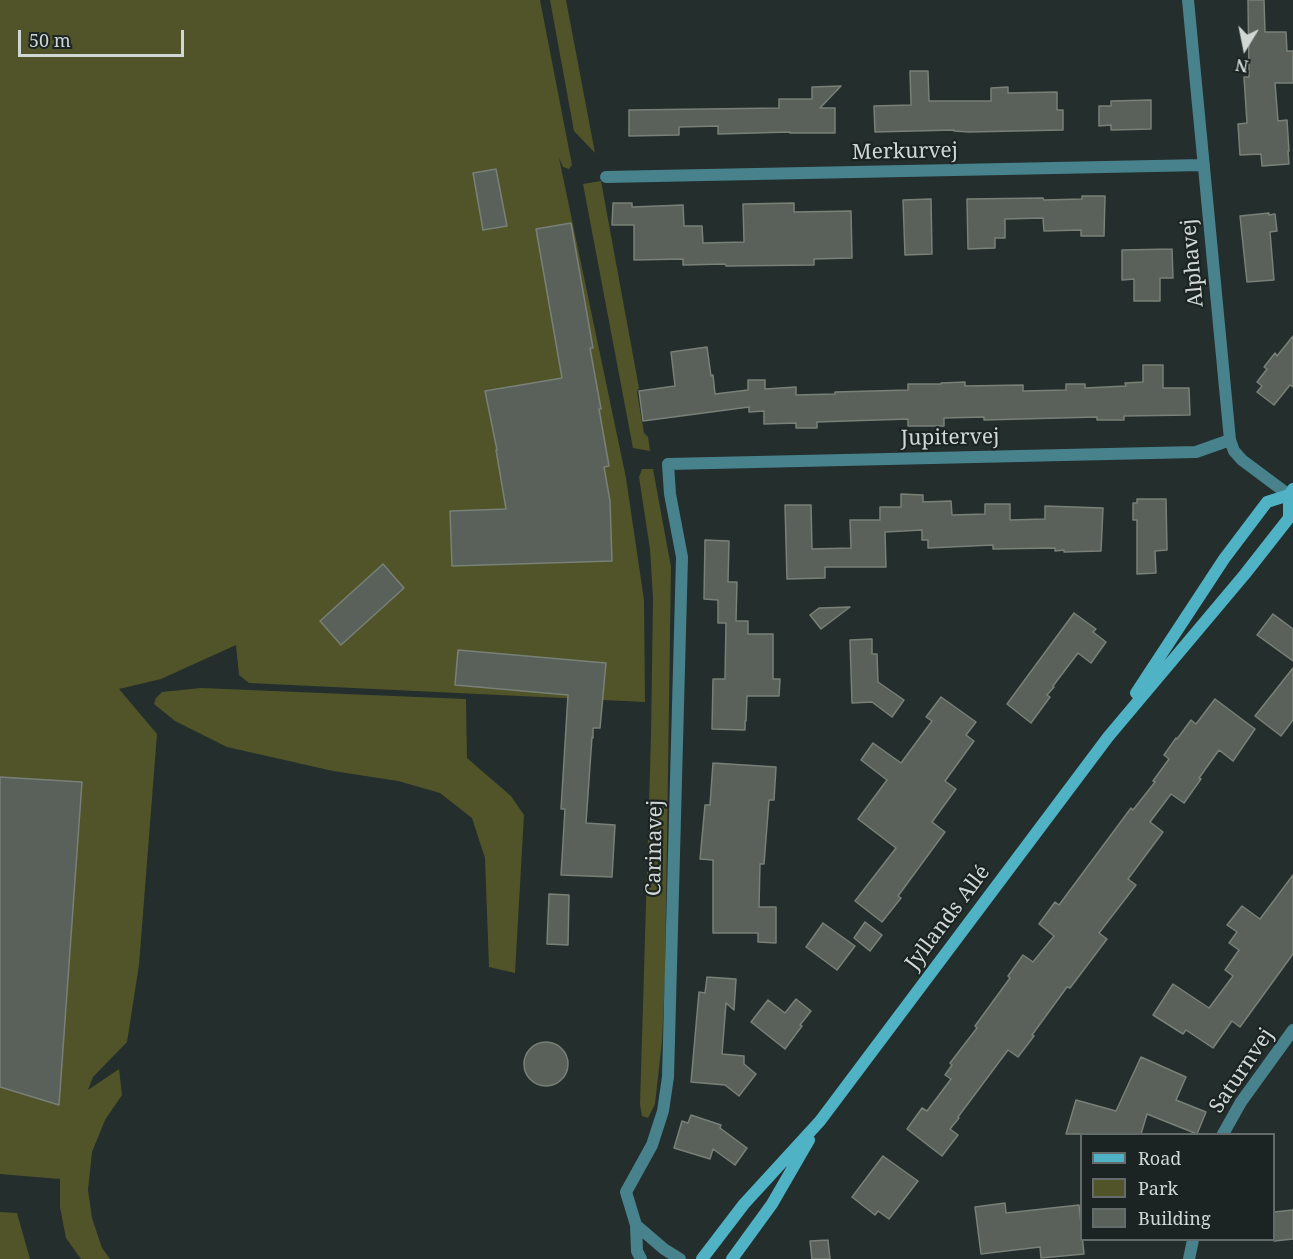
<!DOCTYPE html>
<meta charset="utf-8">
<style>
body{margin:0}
#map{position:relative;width:1293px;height:1259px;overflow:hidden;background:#242e2c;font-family:"Noto Serif",serif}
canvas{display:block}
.legend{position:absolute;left:1080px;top:1133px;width:195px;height:108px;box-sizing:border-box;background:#1b2422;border:2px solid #636c6a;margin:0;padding:8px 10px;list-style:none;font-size:18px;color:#d0d7d5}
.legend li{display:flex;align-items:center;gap:12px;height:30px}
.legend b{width:30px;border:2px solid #636c6a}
.north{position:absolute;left:1215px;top:18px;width:60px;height:60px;-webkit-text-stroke:4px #1b2422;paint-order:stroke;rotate:190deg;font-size:16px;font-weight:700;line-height:24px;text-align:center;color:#d0d7d5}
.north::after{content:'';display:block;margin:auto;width:21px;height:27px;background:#d0d7d5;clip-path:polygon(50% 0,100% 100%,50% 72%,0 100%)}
.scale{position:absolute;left:18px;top:30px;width:166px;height:27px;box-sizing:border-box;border:3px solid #d0d7d5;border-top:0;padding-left:8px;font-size:18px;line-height:21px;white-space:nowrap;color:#d0d7d5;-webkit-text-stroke:4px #1b2422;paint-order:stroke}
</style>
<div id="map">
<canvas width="1293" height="1259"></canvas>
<ul class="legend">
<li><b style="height:8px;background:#4fb3c5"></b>Road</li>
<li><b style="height:16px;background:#505428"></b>Park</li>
<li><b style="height:16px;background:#5a615a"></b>Building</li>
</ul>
<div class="north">N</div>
<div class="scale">50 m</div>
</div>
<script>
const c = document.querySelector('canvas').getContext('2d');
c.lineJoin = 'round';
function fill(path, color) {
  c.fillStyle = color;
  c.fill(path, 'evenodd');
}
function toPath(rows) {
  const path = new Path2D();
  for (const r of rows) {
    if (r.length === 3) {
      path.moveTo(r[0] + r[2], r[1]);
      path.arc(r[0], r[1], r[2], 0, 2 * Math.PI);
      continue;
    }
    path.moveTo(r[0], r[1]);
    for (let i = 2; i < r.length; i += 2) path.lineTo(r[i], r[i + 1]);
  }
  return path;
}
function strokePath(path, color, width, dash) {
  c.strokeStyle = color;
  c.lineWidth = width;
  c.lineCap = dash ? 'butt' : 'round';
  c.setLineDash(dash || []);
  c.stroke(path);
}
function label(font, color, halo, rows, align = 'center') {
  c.font = font + ' "Noto Serif",serif';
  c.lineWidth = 4.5;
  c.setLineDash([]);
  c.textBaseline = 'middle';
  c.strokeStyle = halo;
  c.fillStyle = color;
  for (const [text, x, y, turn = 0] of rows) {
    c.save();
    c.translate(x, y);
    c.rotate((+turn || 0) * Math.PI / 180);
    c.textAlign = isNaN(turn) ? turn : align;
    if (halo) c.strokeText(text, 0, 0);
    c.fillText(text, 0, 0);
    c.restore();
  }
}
fill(toPath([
 [0,0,540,0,572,165,569,169,563,167,559,158,626,478,644,600,645,702,249,683,239,675,236,645,161,679,119,689,157,734,139,965,127,1042,93,1077,88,1090,119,1069,122,1095,105,1120,92,1152,88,1190,92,1218,102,1248,110,1259,81,1259,66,1238,60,1207,60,1179,0,1174],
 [550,0,566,0,595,153,574,131],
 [601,181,639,388,637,392,644,433,648,437,650,451,633,448,583,184],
 [642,469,653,469,671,567,665,978,662,1041,655,1104,648,1118,642,1116,640,1105,651,736,653,598,650,549,639,477],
 [201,688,466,699,467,758,511,796,524,815,515,973,489,967,485,858,472,818,440,793,398,781,333,771,227,747,175,721,154,704,156,698,162,692],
 [0,1212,17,1213,30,1259,0,1259]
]), '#505428');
const building = toPath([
 [1248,0,1264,0,1265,32,1286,32,1287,51,1293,51,1293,83,1275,83,1278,121,1287,120,1289,151,1288,151,1289,164,1262,166,1261,154,1240,155,1238,124,1247,123,1244,77,1249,77,1248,0],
 [910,71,928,71,929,101,991,101,991,88,1008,87,1008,93,1057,92,1057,110,1063,110,1063,130,969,132,954,131,954,130,875,132,874,106,911,105,910,71],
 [841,86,820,108,835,108,835,133,790,133,790,132,718,134,718,126,679,127,679,135,629,136,629,110,779,108,779,99,812,99,812,87,841,86],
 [1151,100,1151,129,1111,130,1111,125,1099,126,1099,106,1111,106,1111,101,1151,100],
 [496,169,507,226,483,230,473,173,496,169],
 [1082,196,1105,196,1104,236,1081,236,1081,230,1044,231,1043,218,1005,219,1005,238,995,238,995,248,968,249,967,199,1043,198,1044,200,1082,199,1082,196],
 [931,199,932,254,905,255,903,200,931,199],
 [613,203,632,203,632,207,683,205,684,226,702,226,703,243,744,242,743,204,794,203,794,212,851,211,852,258,814,259,814,265,726,266,725,264,683,265,683,259,634,260,634,225,612,225,613,203],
 [1269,213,1269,215,1275,214,1277,231,1270,232,1274,280,1247,282,1240,216,1269,213],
 [571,223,593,348,590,348,601,409,599,409,609,466,604,467,610,501,612,561,452,566,450,511,506,509,496,450,497,450,485,391,562,378,536,229,571,223],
 [1172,249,1173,278,1160,278,1160,301,1134,301,1134,279,1122,280,1122,250,1172,249],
 [1293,336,1293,387,1290,385,1274,405,1257,392,1262,386,1257,382,1267,369,1264,367,1275,353,1277,356,1293,336],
 [707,347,711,376,713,375,715,394,748,390,748,380,765,380,765,389,796,387,796,395,835,394,835,392,908,390,908,384,941,384,941,383,965,382,965,386,1023,385,1023,391,1066,390,1066,384,1085,384,1085,388,1126,386,1125,383,1143,382,1143,365,1163,365,1163,388,1189,388,1190,415,1124,416,1124,420,1097,420,1097,417,984,420,984,417,944,418,944,426,908,426,908,419,817,422,817,428,796,428,796,423,764,424,764,411,749,412,749,407,643,421,639,391,675,386,671,352,707,347],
 [901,494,923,495,923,502,951,501,952,515,985,514,985,504,1010,504,1010,520,1045,519,1045,506,1103,508,1101,551,1064,552,1064,550,1055,551,1055,548,993,549,993,545,928,548,928,540,922,540,922,530,885,532,886,567,825,567,825,578,787,579,785,505,811,505,812,549,851,548,850,520,880,520,880,507,901,507,901,494],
 [1137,499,1166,499,1167,550,1155,551,1156,573,1137,574,1137,520,1133,520,1133,503,1137,503,1137,499],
 [705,540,729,541,728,582,737,582,736,621,748,621,748,634,773,634,773,679,780,679,779,696,747,696,746,721,745,721,745,730,712,729,713,679,725,679,726,623,718,623,718,600,704,599,705,540],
 [383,564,404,588,341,645,320,621,383,564],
 [850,607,821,629,810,615,819,608,850,607],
 [1074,613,1096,629,1093,632,1106,642,1091,663,1078,653,1053,686,1054,687,1047,695,1050,697,1031,723,1007,704,1074,613],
 [1273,614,1293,629,1293,661,1257,635,1273,614],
 [872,639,872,654,877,654,878,682,904,700,892,717,872,702,852,703,850,640,872,639],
 [458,650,606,663,600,728,593,728,593,738,592,737,586,823,615,825,612,877,561,875,565,809,561,809,568,695,455,685,458,650],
 [1293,668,1293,720,1281,736,1255,716,1293,668],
 [941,697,976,722,966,735,974,741,945,781,956,789,932,822,945,832,898,896,901,898,882,922,855,901,896,848,858,819,887,780,861,760,873,743,901,763,932,721,926,717,941,697],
 [1215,699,1255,729,1233,761,1219,750,1199,778,1201,779,1184,803,1171,794,1150,822,1163,832,1128,879,1136,885,1099,933,1107,939,1070,988,1067,987,1032,1035,1034,1036,1018,1057,1008,1050,958,1117,959,1118,950,1129,958,1135,942,1156,907,1129,922,1108,927,1111,951,1079,945,1075,952,1065,950,1063,977,1028,975,1026,1010,978,1008,976,1023,955,1033,962,1054,936,1039,924,1055,902,1059,905,1131,808,1133,810,1155,782,1153,781,1169,759,1164,755,1176,738,1177,739,1191,720,1196,724,1215,699],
 [713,763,776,767,774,800,769,800,764,864,760,864,759,907,776,907,776,943,758,942,758,933,713,933,713,860,700,859,705,805,710,805,713,763],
 [0,777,82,782,59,1105,0,1087,0,777],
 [1293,875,1293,954,1240,1027,1232,1021,1213,1048,1186,1030,1183,1034,1153,1015,1173,984,1209,1008,1233,976,1225,970,1239,950,1229,943,1237,932,1227,925,1242,906,1260,919,1293,875],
 [549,894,569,895,568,945,547,944,549,894],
 [865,922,882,935,870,951,854,938,865,922],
 [823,923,855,946,837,970,806,947,823,923],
 [707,977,736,979,734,1010,726,1003,722,1054,744,1056,744,1064,756,1074,739,1096,725,1085,691,1082,699,992,705,993,707,977],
 [796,999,811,1011,800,1025,802,1026,785,1049,751,1022,768,1000,785,1013,796,999],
 [546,1064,22],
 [1141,1057,1186,1077,1176,1100,1206,1112,1197,1134,1147,1114,1141,1134,1066,1134,1076,1100,1116,1111,1141,1057],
 [691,1115,721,1125,720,1128,747,1148,735,1165,713,1149,710,1159,674,1148,682,1121,688,1123,691,1115],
 [883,1156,918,1181,889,1219,878,1211,875,1215,852,1197,883,1156],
 [1005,1203,1006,1213,1079,1205,1084,1254,1041,1258,1040,1247,981,1254,975,1207,1005,1203],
 [1293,1210,1293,1239,1274,1241,1274,1212,1293,1210],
 [828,1240,830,1259,812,1259,810,1241,828,1240]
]);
fill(building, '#5a615a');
strokePath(building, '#788078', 1.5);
strokePath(toPath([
 [1188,0,1230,440,1234,451,1242,460,1293,498],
 [606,177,1204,165],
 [1223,1134,1241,1102,1293,1030],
 [636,1225,664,1249,680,1259],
 [641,1259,637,1251,636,1225,626,1192,652,1145,663,1111,668,1077,682,557,670,494,668,464,1196,452,1230,440],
 [1189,1259,1193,1240]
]), '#48828d', 12);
strokePath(toPath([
 [1136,693,1224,559,1267,502,1289,495,1293,489],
 [702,1259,744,1204,820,1121,1108,737,1245,574,1289,518,1289,495],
 [732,1259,772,1204,809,1140]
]), '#4fb3c5', 12);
label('21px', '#d0d7d5', '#1b2422', [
 ["Merkurvej",905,152,-1],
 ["Alphavej",1193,263,-95],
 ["Jupitervej",950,438,-1],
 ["Carinavej",655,848,-89],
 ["Jyllands Allé",948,918,-53],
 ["Saturnvej",1242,1071,-56]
]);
</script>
